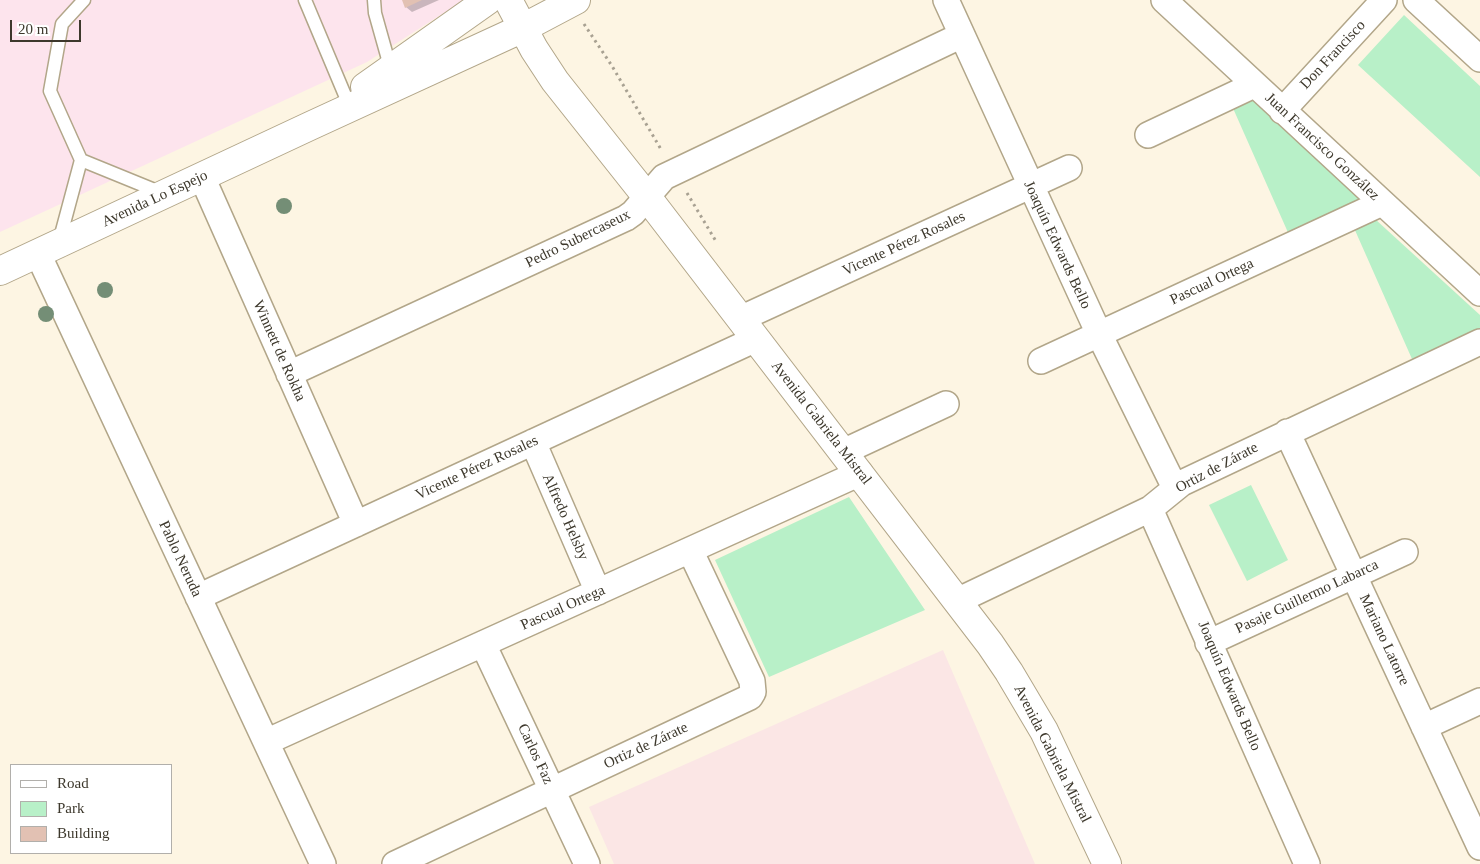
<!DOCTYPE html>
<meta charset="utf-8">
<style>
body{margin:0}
#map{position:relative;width:1480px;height:864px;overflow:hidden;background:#fdf5e3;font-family:"Times New Roman",serif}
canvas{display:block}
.legend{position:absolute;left:10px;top:764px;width:162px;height:90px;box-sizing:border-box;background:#fff;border:1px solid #b1afab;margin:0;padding:6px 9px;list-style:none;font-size:15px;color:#3d382c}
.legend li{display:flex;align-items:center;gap:10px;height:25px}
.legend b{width:25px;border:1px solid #b1afab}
.scale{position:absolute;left:10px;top:20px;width:71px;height:22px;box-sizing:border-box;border:2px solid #3d382c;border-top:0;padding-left:6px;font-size:15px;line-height:18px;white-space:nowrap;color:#3d382c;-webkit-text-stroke:4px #fff;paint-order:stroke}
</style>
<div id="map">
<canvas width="1480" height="864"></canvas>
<ul class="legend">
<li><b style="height:6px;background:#fff"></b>Road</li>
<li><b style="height:14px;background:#b8f0c8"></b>Park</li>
<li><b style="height:14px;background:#e2c1b3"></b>Building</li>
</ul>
<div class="scale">20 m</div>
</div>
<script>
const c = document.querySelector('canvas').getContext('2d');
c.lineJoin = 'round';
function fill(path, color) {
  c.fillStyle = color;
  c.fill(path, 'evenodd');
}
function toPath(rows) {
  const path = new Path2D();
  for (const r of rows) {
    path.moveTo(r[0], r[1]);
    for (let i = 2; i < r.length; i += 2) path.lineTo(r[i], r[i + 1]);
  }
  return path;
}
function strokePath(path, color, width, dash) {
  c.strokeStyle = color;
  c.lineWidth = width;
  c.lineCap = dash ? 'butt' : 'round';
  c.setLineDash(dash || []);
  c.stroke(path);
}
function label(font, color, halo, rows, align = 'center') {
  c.font = font + ' "Times New Roman",serif';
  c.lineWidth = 4.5;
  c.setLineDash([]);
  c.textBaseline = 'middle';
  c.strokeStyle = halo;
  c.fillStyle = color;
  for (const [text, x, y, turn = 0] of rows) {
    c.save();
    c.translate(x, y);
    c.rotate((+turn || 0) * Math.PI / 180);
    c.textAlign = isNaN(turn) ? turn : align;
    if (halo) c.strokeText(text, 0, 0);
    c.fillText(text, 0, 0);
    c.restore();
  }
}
fill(toPath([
 [0,0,464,0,367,62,0,232]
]), '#fde4ed');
fill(toPath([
 [943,650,1035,864,614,864,589,807]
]), '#fbe6e5');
fill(toPath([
 [1404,15,1480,86,1480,177,1358,65],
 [1253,97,1368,202,1290,237,1232,106],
 [1375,219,1480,315,1480,329,1412,359,1354,228],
 [1251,485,1288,560,1247,581,1209,505],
 [849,497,925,610,769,677,715,560]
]), '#b8f0c8');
fill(toPath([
 [403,0,439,0,412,12,406,7]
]), '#0003');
fill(toPath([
 [402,0,422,0,405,8]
]), '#e2c1b3');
const service = toPath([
 [305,0,347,100],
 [374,0,375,13,391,70],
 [81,160,162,193],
 [59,242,81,160,50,91,62,24,84,0]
]);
const minor = toPath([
 [946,0,1099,334,1175,488],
 [1164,0,1480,293],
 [1416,0,1480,59],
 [1282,111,1384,0],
 [1148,135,1254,85],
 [202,177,356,524],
 [38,254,323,864],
 [740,319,1069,168],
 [1041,361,1382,203],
 [289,374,626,218,633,213,664,177,962,35],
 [1287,432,1480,847],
 [533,442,598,592],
 [843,452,946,404],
 [1150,509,1307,864],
 [198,597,756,339],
 [957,601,1150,509,1182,483,1480,342],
 [1208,643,1405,552],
 [483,644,587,864],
 [1424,727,1480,701],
 [266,742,860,473],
 [395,864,750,697,753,692,752,681,690,550]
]);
const secondary = toPath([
 [508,0,534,49,555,81,647,197,990,644,1009,672,1044,731,1107,864],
 [365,87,488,0],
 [0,271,310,126,523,28,576,0]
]);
strokePath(service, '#b2a689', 15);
strokePath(minor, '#b2a689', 28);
strokePath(secondary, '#b2a689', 30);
strokePath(toPath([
 [584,24,612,66,662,151],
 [687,193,717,243]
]), '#a8a192', 3, [2.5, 4]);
strokePath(service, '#fff', 12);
strokePath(minor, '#fff', 25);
strokePath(secondary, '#fff', 28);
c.fillStyle = '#748e76';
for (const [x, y] of [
 [284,206],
 [105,290],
 [46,314]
]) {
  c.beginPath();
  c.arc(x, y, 8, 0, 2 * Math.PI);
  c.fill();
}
label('15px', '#3d382c', '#fff', [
 ["Don Francisco",1333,55,-47],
 ["Juan Francisco González",1322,147,43],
 ["Avenida Lo Espejo",155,199,-25],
 ["Pedro Subercaseux",578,239,-26],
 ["Vicente Pérez Rosales",904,244,-25],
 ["Joaquín Edwards Bello",1057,245,65],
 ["Pascual Ortega",1212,282,-25],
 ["Winnett de Rokha",279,351,66],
 ["Avenida Gabriela Mistral",821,423,52],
 ["Vicente Pérez Rosales",477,468,-25],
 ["Ortiz de Zárate",1217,468,-28],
 ["Alfredo Helsby",565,517,66],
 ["Pablo Neruda",180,559,65],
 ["Pasaje Guillermo Labarca",1307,597,-25],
 ["Pascual Ortega",563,608,-24],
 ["Mariano Latorre",1384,640,65],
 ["Joaquín Edwards Bello",1229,686,67],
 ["Ortiz de Zárate",646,746,-25],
 ["Carlos Faz",535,754,65],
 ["Avenida Gabriela Mistral",1052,754,63]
]);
</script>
